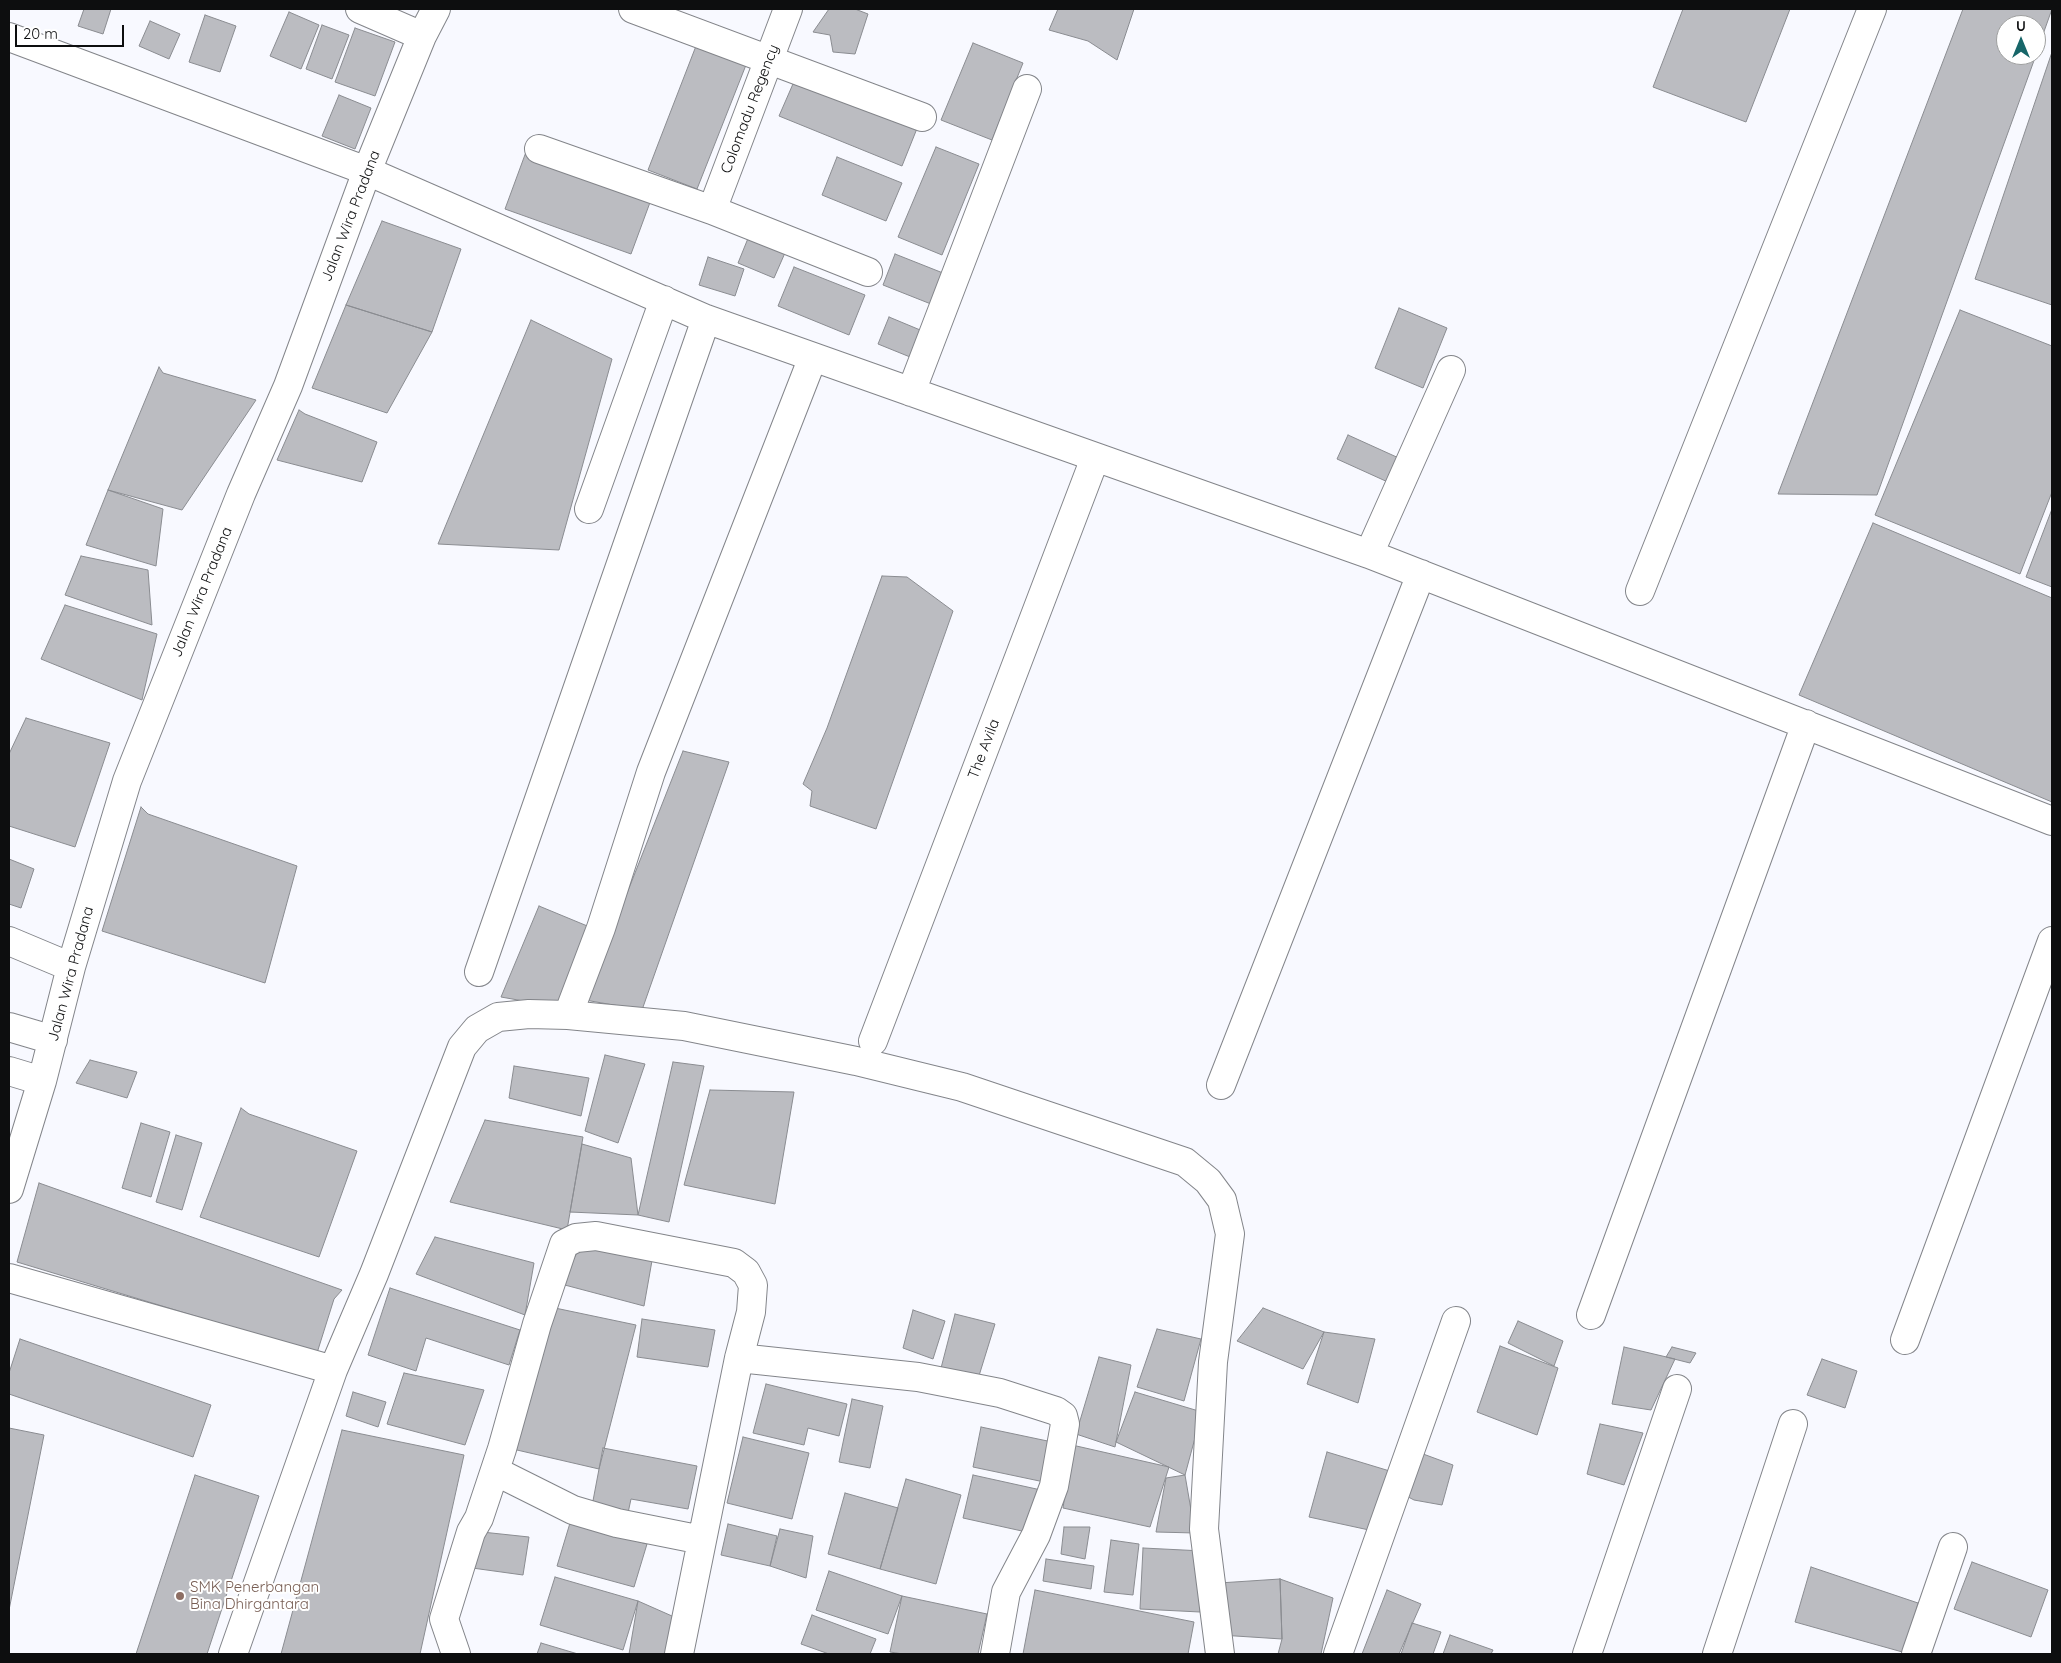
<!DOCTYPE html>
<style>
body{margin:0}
#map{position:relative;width:2061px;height:1663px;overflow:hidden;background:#f8f9ff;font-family:Quicksand,sans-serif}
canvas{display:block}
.frame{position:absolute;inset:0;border:10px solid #0d0e0f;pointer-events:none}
.north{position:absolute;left:1996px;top:15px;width:50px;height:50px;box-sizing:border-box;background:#fff;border:1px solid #9e9f9f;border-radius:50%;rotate:0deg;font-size:14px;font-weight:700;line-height:20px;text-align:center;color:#0d0e0f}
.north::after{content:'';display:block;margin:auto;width:18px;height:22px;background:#176669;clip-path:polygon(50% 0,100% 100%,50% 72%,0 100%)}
.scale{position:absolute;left:15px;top:25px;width:109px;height:22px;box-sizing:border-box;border:2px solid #0d0e0f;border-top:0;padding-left:6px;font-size:15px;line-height:18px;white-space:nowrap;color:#0d0e0f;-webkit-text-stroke:4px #fff;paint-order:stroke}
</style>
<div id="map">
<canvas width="2061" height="1663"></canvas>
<div class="frame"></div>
<div class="north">U</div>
<div class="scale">20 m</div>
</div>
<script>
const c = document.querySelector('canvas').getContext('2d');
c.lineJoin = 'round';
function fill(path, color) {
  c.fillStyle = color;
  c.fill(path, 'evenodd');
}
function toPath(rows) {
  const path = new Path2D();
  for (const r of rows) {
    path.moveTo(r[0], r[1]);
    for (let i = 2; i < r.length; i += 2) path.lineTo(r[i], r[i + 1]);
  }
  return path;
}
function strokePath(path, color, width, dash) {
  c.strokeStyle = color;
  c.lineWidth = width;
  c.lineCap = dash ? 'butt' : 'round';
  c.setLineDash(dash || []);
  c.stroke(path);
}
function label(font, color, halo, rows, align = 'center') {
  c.font = font + ' Quicksand,sans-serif';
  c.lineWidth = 4;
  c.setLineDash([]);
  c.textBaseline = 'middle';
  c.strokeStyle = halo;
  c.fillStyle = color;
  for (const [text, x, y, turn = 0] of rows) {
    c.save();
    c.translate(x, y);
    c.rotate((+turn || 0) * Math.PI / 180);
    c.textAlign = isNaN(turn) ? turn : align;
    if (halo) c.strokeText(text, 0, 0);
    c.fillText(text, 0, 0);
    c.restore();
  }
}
const building = toPath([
 [84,9,111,9,103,34,78,26,84,9],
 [829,9,855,9,868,14,855,54,833,52,830,35,813,32,829,9],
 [1058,9,1134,9,1117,60,1088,41,1049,30,1058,9],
 [1683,9,1790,9,1746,122,1653,87,1683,9],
 [1963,9,2052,9,2036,54,2036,25,2006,25,2006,55,2036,55,1877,495,1778,494,1963,9],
 [289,12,319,25,301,69,270,56,289,12],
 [205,15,236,26,220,72,189,62,205,15],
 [150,21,180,34,169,59,139,46,150,21],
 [322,25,349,35,332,79,306,69,322,25],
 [355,28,395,42,375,96,335,82,355,28],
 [973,43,1023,63,992,140,941,120,973,43],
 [696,46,746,65,697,189,648,170,696,46],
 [2052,52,2052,305,1975,279,2052,52],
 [796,77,918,126,902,166,779,116,796,77],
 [339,95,371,108,355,149,322,136,339,95],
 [936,147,979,164,942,255,898,237,936,147],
 [526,152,652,197,631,254,505,209,526,152],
 [837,157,902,183,886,221,822,195,837,157],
 [382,221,461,249,432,332,346,305,382,221],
 [751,231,788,246,774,278,738,263,751,231],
 [895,254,948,275,936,306,883,285,895,254],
 [708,257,744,269,735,296,699,285,708,257],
 [794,267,865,295,849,335,778,306,794,267],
 [346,305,432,332,387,413,312,388,346,305],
 [1399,308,1447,328,1423,388,1375,368,1399,308],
 [1960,310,2052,346,2052,492,2020,574,1875,515,1960,310],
 [889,317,925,332,915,359,878,344,889,317],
 [531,320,612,359,559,550,438,544,531,320],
 [159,367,163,373,256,400,182,510,108,490,159,367],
 [299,410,305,414,377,442,362,482,277,460,299,410],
 [1348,435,1401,459,1390,483,1337,459,1348,435],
 [108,490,163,509,156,566,86,545,108,490],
 [2052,509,2052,587,2026,577,2052,509],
 [1873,523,2052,598,2052,802,1799,695,1873,523],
 [81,556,148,570,152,625,65,595,81,556],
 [882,576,907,577,953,611,876,829,810,806,812,791,803,784,827,728,882,576],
 [65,605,157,634,142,700,41,659,65,605],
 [26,718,110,743,75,847,9,826,9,754,26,718],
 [683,751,729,762,642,1010,585,1000,683,751],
 [141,807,148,814,297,866,265,983,102,931,141,807],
 [9,859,34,869,21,908,9,904,9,859],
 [539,906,597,930,563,1008,501,997,539,906],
 [605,1055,645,1064,618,1143,585,1131,605,1055],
 [90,1060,137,1072,127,1098,76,1083,90,1060],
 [673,1062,704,1066,669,1222,638,1215,673,1062],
 [514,1066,589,1078,581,1116,509,1098,514,1066],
 [710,1090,794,1092,775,1204,684,1185,710,1090],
 [241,1108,249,1114,357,1151,319,1257,200,1217,241,1108],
 [485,1120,583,1137,567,1230,450,1202,485,1120],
 [141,1123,170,1132,151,1197,122,1188,141,1123],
 [176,1135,202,1143,182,1210,156,1202,176,1135],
 [582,1144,631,1158,638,1215,570,1212,582,1144],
 [39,1183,342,1290,334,1299,317,1353,17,1262,39,1183],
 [435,1237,534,1263,525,1315,416,1274,435,1237],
 [581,1245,653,1255,644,1306,561,1284,581,1245],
 [390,1288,520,1330,509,1365,426,1338,416,1371,368,1355,390,1288],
 [555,1308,636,1325,599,1469,504,1447,555,1308],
 [1263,1308,1324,1332,1303,1369,1237,1341,1263,1308],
 [913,1310,945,1321,933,1359,903,1348,913,1310],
 [955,1314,995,1324,978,1379,940,1372,955,1314],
 [642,1319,715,1330,708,1367,637,1357,642,1319],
 [1518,1321,1563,1341,1554,1366,1508,1343,1518,1321],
 [1157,1329,1201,1339,1184,1401,1137,1387,1157,1329],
 [1324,1332,1375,1339,1358,1403,1307,1384,1324,1332],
 [20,1339,211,1405,193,1457,9,1394,9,1373,20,1339],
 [1500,1346,1558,1368,1537,1435,1477,1412,1500,1346],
 [1624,1347,1675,1359,1651,1410,1612,1404,1624,1347],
 [1672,1347,1696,1353,1690,1363,1666,1357,1672,1347],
 [1099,1357,1131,1365,1115,1447,1076,1434,1099,1357],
 [1822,1359,1857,1371,1845,1408,1807,1395,1822,1359],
 [404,1373,484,1390,465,1445,387,1424,404,1373],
 [766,1384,847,1404,839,1436,808,1428,804,1445,753,1433,766,1384],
 [353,1392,386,1402,378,1427,346,1416,353,1392],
 [1135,1392,1202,1412,1185,1475,1116,1442,1135,1392],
 [852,1399,883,1406,870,1468,839,1462,852,1399],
 [1600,1424,1643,1433,1624,1485,1587,1474,1600,1424],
 [981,1427,1057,1443,1049,1483,973,1467,981,1427],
 [9,1428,44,1435,9,1610,9,1428],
 [342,1430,464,1455,420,1654,281,1654,342,1430],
 [743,1437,809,1453,792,1519,727,1503,743,1437],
 [1072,1445,1169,1467,1150,1527,1063,1508,1072,1445],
 [603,1448,697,1466,688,1509,631,1499,628,1513,592,1506,603,1448],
 [1415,1451,1453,1465,1442,1505,1414,1500,1399,1492,1415,1451],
 [1327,1452,1393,1472,1369,1530,1309,1517,1327,1452],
 [195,1475,259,1496,207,1654,136,1654,195,1475],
 [973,1475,1041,1490,1031,1533,963,1518,973,1475],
 [1185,1475,1195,1533,1156,1532,1166,1478,1185,1475],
 [906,1479,961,1495,936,1584,880,1569,906,1479],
 [845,1493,898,1508,880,1569,828,1554,845,1493],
 [570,1523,647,1544,634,1587,557,1566,570,1523],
 [728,1524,777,1536,770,1566,721,1555,728,1524],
 [1064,1527,1090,1527,1085,1559,1061,1554,1064,1527],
 [780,1529,813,1536,806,1578,770,1566,780,1529],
 [482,1532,529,1537,523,1575,465,1567,482,1532],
 [1111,1540,1139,1544,1133,1595,1104,1592,1111,1540],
 [1143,1548,1203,1551,1200,1612,1140,1609,1143,1548],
 [1046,1559,1094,1566,1091,1589,1043,1581,1046,1559],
 [1972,1562,2048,1590,2031,1637,1954,1609,1972,1562],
 [1811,1567,1918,1603,1906,1653,1795,1622,1811,1567],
 [829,1571,902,1596,888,1634,816,1610,829,1571],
 [555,1577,638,1601,623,1650,540,1625,555,1577],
 [1280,1579,1333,1598,1321,1654,1278,1654,1282,1639,1280,1579],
 [1280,1579,1282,1639,1220,1635,1219,1583,1280,1579],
 [1035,1590,1194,1622,1188,1654,1023,1654,1035,1590],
 [1387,1590,1421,1604,1399,1654,1362,1654,1387,1590],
 [902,1596,987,1614,978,1654,903,1654,890,1652,902,1596],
 [638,1601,681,1620,666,1654,629,1654,638,1601],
 [812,1615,876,1639,870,1654,829,1654,801,1644,812,1615],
 [1412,1623,1441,1632,1433,1654,1401,1654,1412,1623],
 [1450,1635,1493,1650,1491,1654,1443,1654,1450,1635],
 [541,1643,578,1654,537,1654,541,1643]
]);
fill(building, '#bbbcc1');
strokePath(building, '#8a8c91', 1);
const minor = toPath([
 [360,9,422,36],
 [633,9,922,117],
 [9,37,367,171,706,319,1369,554,2052,821],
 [539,149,712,210,868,272],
 [712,210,788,9],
 [911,392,1027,89],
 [589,509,664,300],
 [1369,554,1451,370],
 [1640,591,1872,9],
 [9,941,71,967],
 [479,972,706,319],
 [568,1015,601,928,651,772,813,357],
 [9,1027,53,1040],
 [873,1041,1095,458],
 [9,1071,42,1081],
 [1221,1085,1421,574],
 [9,1189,42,1081,71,967,127,781,241,494,288,386,367,171,422,36,436,9],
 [9,1278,333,1370,374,1274,462,1047,477,1029,498,1017,529,1014,568,1015,684,1026,856,1061,962,1087,1185,1162,1208,1181,1222,1200,1230,1234,1213,1362,1204,1529,1220,1654],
 [1591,1315,1806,724],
 [1905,1340,2052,941],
 [739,1358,918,1377,1000,1393,1056,1411,1063,1416,1065,1424,1054,1486,1036,1535,1006,1592,995,1654],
 [495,1471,573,1510,617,1523,702,1540],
 [233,1654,333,1370],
 [456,1654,444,1619,471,1532,479,1518,502,1449,537,1324,564,1244,576,1238,596,1236,734,1263,746,1272,753,1285,751,1312,739,1358,679,1654],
 [1338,1654,1456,1321],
 [1587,1654,1677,1389],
 [1717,1654,1793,1424],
 [1916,1654,1953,1547]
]);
strokePath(minor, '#83858a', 30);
strokePath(minor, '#fff', 28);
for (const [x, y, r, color] of [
 [180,1596,5,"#8d6e63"]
]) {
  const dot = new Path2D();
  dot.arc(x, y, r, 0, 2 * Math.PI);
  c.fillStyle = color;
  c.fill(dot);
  strokePath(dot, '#fff', 2);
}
label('15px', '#0d0e0f', '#fff', [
 ["Colomadu Regency",750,109,-69],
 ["Jalan Wira Pradana",351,216,-69],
 ["Jalan Wira Pradana",202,592,-68],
 ["The Avila",984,749,-69],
 ["Jalan Wira Pradana",71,974,-75]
]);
label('15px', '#785e54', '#fff', [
 ["SMK Penerbangan",190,1587],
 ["Bina Dhirgantara",190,1604]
], 'left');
</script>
